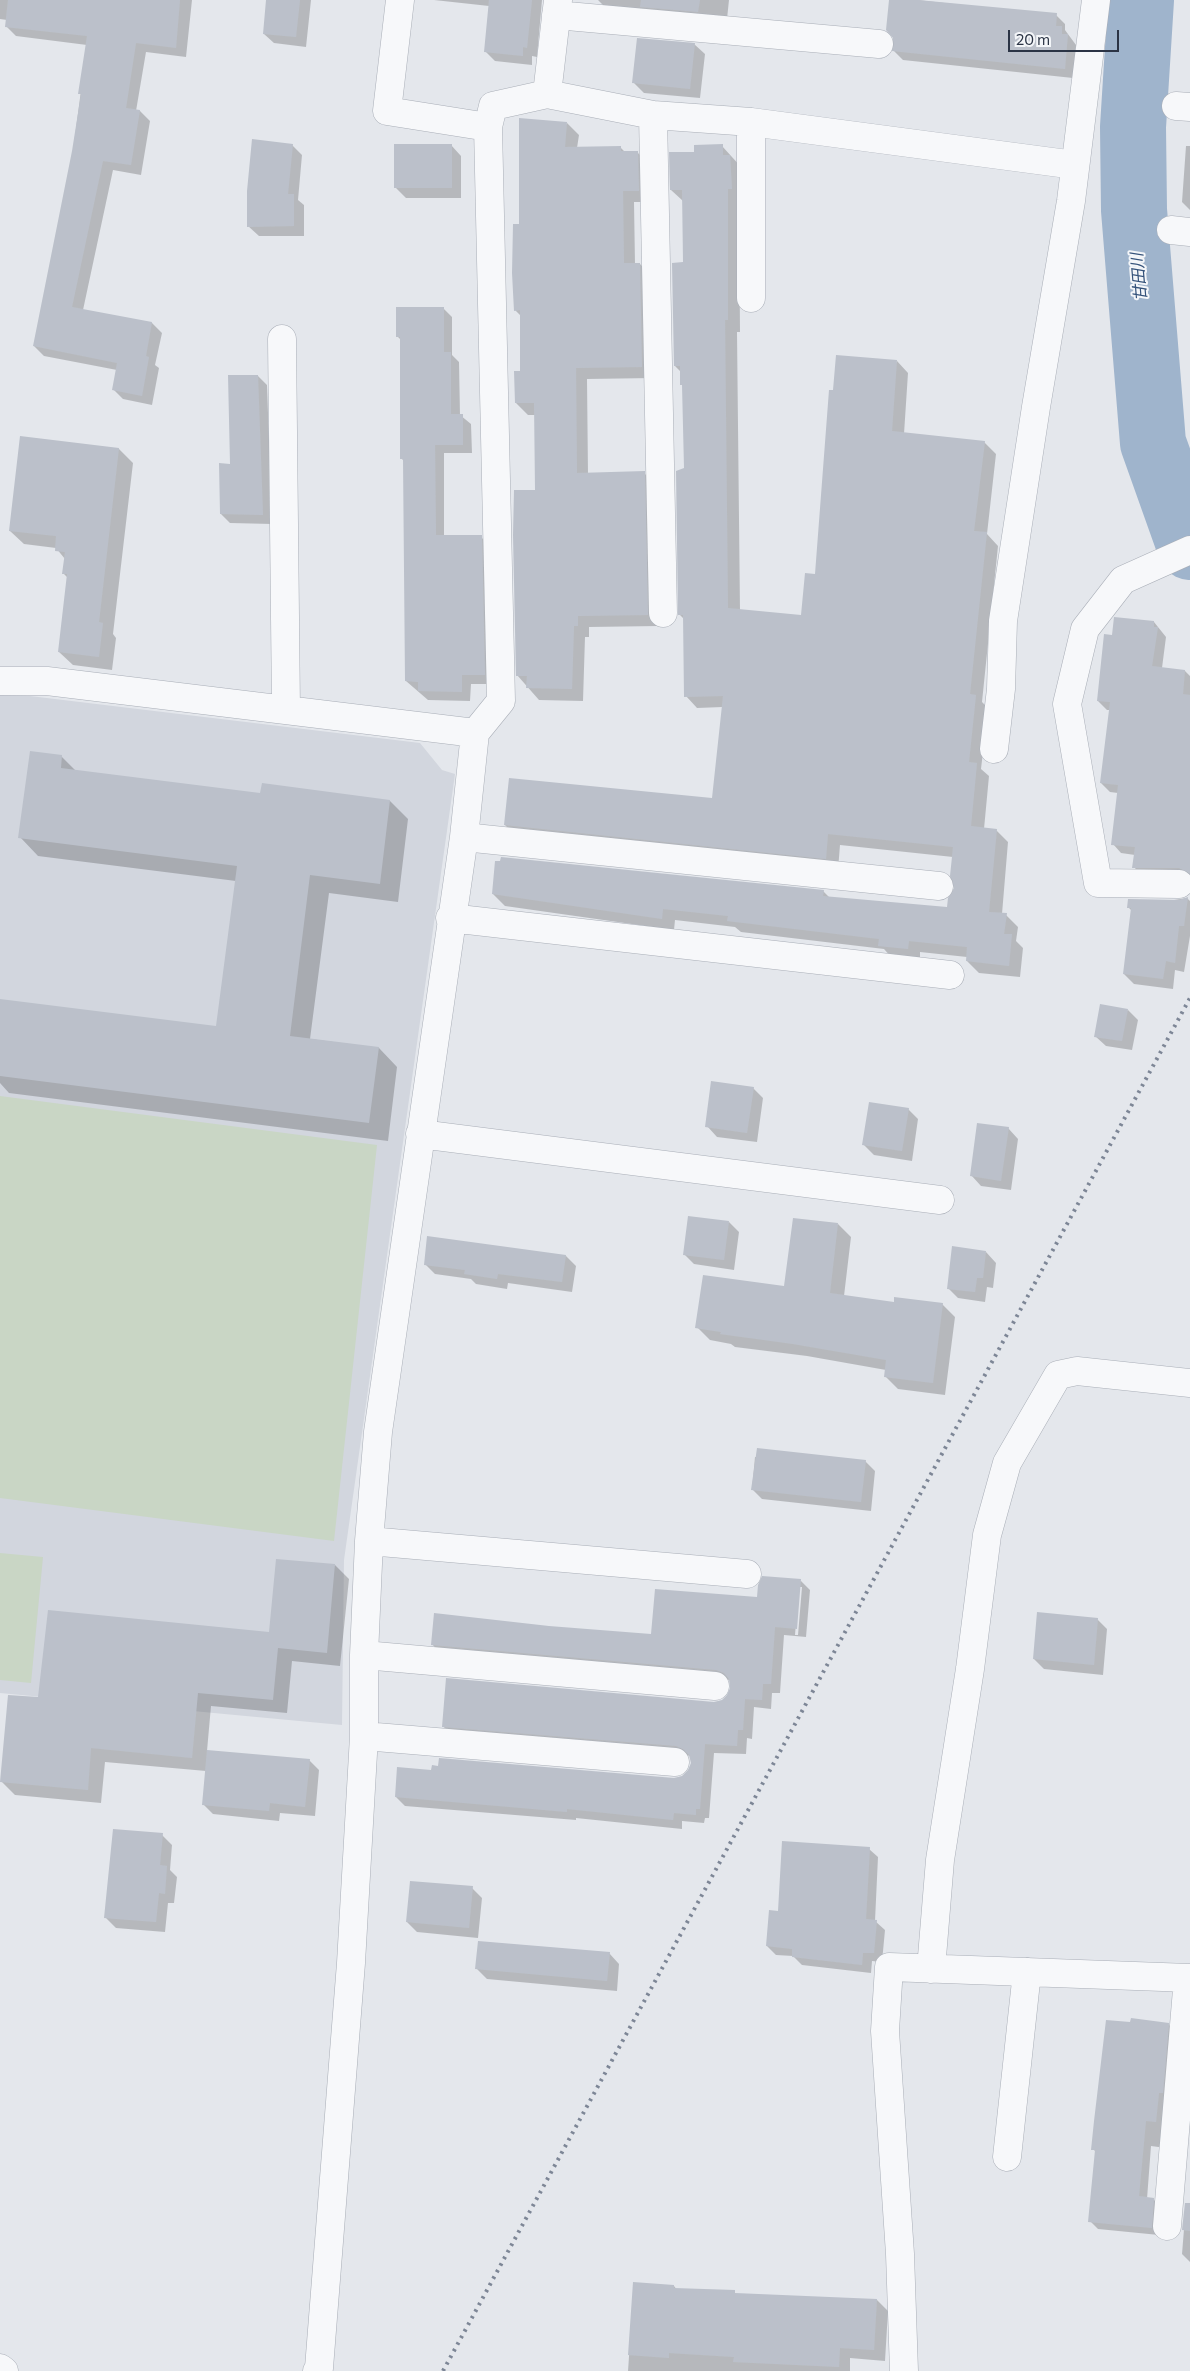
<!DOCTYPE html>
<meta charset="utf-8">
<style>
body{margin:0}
#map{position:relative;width:1190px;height:2371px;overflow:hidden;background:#e4e7ec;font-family:Commissioner,sans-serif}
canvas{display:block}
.scale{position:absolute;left:1008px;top:30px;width:111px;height:22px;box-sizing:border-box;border:2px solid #2b3445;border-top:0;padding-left:6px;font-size:15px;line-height:18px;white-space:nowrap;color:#2b3445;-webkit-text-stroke:4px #f4f6f9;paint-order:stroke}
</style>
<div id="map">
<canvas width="1190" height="2371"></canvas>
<div class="scale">20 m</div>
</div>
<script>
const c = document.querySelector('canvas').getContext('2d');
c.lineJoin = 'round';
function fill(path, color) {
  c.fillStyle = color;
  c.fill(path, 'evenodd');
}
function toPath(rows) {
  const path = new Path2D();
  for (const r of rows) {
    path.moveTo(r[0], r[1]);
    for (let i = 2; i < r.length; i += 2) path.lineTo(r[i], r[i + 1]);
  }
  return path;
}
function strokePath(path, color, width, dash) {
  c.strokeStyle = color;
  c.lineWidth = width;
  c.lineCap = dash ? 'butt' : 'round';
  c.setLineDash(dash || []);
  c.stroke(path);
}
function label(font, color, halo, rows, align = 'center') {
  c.font = font + ' Commissioner,"Noto Sans JP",sans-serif';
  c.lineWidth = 4;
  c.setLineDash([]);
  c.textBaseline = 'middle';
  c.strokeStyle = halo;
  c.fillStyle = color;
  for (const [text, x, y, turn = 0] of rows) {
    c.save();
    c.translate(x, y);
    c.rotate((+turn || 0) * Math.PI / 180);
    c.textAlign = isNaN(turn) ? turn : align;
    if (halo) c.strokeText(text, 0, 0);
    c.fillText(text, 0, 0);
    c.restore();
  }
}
fill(toPath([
 [0,695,30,696,420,743,442,770,455,774,344,1560,342,1725,0,1693]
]), '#d2d6de');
fill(toPath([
 [0,1096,377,1145,334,1541,0,1498],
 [0,1553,43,1557,31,1683,0,1680]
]), '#c9d6c5');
fill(toPath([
 [0,0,192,0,186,57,146,52,136,111,140,111,150,121,141,175,113,170,83,310,152,323,162,333,155,365,159,368,152,405,123,399,113,389,117,370,44,356,34,346,73,151,87,45,16,36,6,26,7,20,0,19],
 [268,0,311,0,306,47,274,43,264,34],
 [434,0,542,0,537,57,532,56,532,65,495,61,485,51,489,6],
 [598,0,729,0,727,19,608,10],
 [891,0,917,0,1056,15,1065,24,1065,30,1076,45,1073,78,903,60,894,51],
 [694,44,705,54,700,98,644,93,634,83],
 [567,123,579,135,577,148,620,147,626,153,638,153,649,164,650,202,634,202,635,264,640,264,652,276,654,378,587,379,588,474,644,473,656,485,659,626,589,627,589,637,585,637,583,701,539,700,517,675,537,491,535,415,528,415,516,403,521,372,521,316,515,310,520,226],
 [292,145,302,155,298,200,304,205,304,236,259,236,248,226],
 [451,145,461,156,461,198,406,198,396,188],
 [722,146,742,168,739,201,740,332,737,332,740,611,802,616,897,361,908,373,904,434,984,442,996,454,987,534,998,546,982,702,988,708,981,769,989,776,984,829,996,830,1008,842,1002,914,1006,915,1018,927,1016,941,1023,948,1020,977,979,973,967,961,967,957,920,952,920,960,891,957,884,949,741,932,735,927,675,920,674,930,505,906,493,894,823,891,830,898,948,909,956,887,953,857,840,845,838,870,517,837,505,825,713,799,723,707,697,708,686,696,684,619,679,614,685,469,683,386,681,372,675,366,685,264,683,201,671,190,696,153],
 [1186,146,1190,146,1190,210,1182,202],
 [443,308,452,317,452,355,459,362,460,415,471,424,472,453,444,453,444,537,481,537,490,546,493,684,471,684,470,701,428,700,406,681,404,461,401,458,401,340,397,336],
 [258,376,267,385,272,524,230,523,221,514],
 [21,438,119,449,133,463,113,634,116,638,112,670,73,665,59,652,68,578,63,573,65,559,56,548,24,544,10,531],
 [1154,622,1166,637,1162,668,1185,671,1190,676,1190,877,1142,876,1134,867,1135,855,1121,853,1113,844,1118,793,1110,792,1101,783,1111,710,1107,710,1098,701,1113,637],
 [61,756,76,771,261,795,263,784,390,801,408,819,398,902,329,893,310,1039,379,1048,397,1067,388,1141,9,1093,0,1083,0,1004,218,1027,236,881,38,856,20,837],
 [1187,898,1190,901,1190,936,1184,972,1175,970,1173,989,1134,984,1124,974,1132,911,1128,907],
 [1128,1010,1138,1020,1132,1050,1106,1046,1095,1036],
 [753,1088,763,1098,757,1142,717,1137,707,1126],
 [908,1109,918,1119,912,1161,874,1155,864,1145],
 [1008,1128,1018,1139,1011,1190,981,1186,971,1175],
 [729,1222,739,1232,734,1270,694,1264,684,1254],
 [838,1224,851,1237,844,1296,895,1303,942,1304,955,1317,945,1395,898,1389,885,1376,886,1370,807,1356,735,1347,731,1344,710,1340,697,1327,786,1288],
 [986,1252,996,1263,993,1288,987,1287,985,1302,958,1298,948,1288],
 [566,1256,576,1266,572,1292,508,1283,507,1289,476,1284,471,1279,435,1274,425,1264],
 [755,1457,865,1461,875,1471,871,1511,762,1499,752,1489],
 [335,1565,349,1579,340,1666,292,1661,287,1713,211,1706,207,1751,309,1760,319,1770,315,1816,280,1813,279,1821,213,1814,203,1804,206,1771,105,1762,101,1803,15,1795,1,1781,39,1699,270,1633],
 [801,1581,810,1590,806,1637,784,1635,780,1693,772,1693,771,1709,754,1707,752,1739,747,1738,746,1754,714,1753,709,1818,705,1818,704,1823,682,1821,682,1829,576,1818,576,1820,405,1806,396,1797,432,1772,674,1779,683,1777,689,1771,692,1763,690,1756,686,1755,452,1736,443,1726,714,1703,723,1701,728,1696,732,1688,730,1680,441,1654,432,1644,549,1628,652,1635],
 [799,1587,802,1587,798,1635,795,1635],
 [1097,1619,1107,1629,1103,1675,1044,1669,1034,1659],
 [162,1835,172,1845,170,1870,177,1877,174,1903,168,1903,165,1932,116,1928,106,1918],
 [869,1849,878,1857,875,1921,885,1930,882,1962,872,1961,871,1973,802,1965,793,1956,776,1955,767,1946,779,1912],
 [472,1888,482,1898,478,1938,417,1932,407,1922],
 [609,1953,619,1964,617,1991,487,1979,477,1969],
 [1168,2024,1176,2032,1166,2148,1151,2146,1147,2199,1153,2199,1161,2207,1159,2235,1098,2229,1090,2221,1096,2152,1093,2149],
 [1186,2204,1190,2205,1190,2262,1182,2254],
 [634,2283,674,2286,677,2290,734,2292,736,2294,877,2300,888,2311,885,2361,850,2358,850,2371,628,2371]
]), '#0003');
strokePath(toPath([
 [1141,0,1133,127,1134,210,1153,443,1190,547]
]), '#9fb4cc', 66);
fill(toPath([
 [8,0,180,0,176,48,136,43,126,108,140,110,131,165,103,161,72,307,152,322,146,356,149,357,142,396,112,390,117,363,33,346,72,151,81,94,78,94,87,36,5,27],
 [266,0,300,0,296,37,263,34],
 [489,0,532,0,527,48,523,47,523,56,484,52],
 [641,0,700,0,698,12,640,7],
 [889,0,918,0,1057,13,1056,26,1062,26,1062,34,1068,34,1065,69,892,51,893,38,886,30],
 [637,38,695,43,690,89,632,83],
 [519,118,567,122,565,147,621,146,621,151,638,151,639,191,623,191,624,263,640,263,642,367,576,368,577,473,645,471,648,615,578,616,578,626,574,626,572,689,526,688,527,676,516,676,513,535,514,490,535,490,534,403,515,403,514,371,520,371,520,310,514,311,512,273,513,224,519,224],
 [252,139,293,144,288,194,294,194,294,226,247,227,247,191],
 [394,144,452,144,452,188,394,188],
 [723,144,723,155,730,155,732,189,728,189,728,320,725,320,728,608,801,615,805,573,815,574,829,390,833,390,836,355,897,360,892,431,985,441,974,531,987,532,970,694,976,695,969,762,977,763,971,826,997,829,989,912,1007,913,1004,934,1012,934,1009,966,966,961,967,947,909,941,908,949,878,946,879,939,727,921,728,916,663,909,662,919,492,894,495,861,500,861,501,857,824,890,823,896,947,907,948,898,954,888,950,876,953,847,828,834,826,859,504,825,509,778,712,798,723,696,684,697,683,615,678,615,676,471,684,468,682,385,680,385,680,366,674,366,672,263,683,262,682,190,670,190,669,152,694,152,694,145],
 [396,307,444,307,444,352,451,352,451,414,463,414,463,445,435,445,436,535,482,535,485,675,462,675,462,692,418,691,418,682,405,681,403,459,400,459,400,337,396,337],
 [228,375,258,375,263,515,220,514,219,463,230,464],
 [20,436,119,448,99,622,103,623,99,657,58,652,67,574,62,574,65,552,55,551,56,536,9,531],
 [1114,617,1154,621,1154,627,1158,627,1152,666,1185,670,1183,694,1190,695,1190,874,1179,868,1132,868,1135,847,1111,845,1118,785,1100,783,1110,702,1097,701,1104,634,1112,635],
 [30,751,62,755,61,768,260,793,262,783,390,800,380,884,310,875,290,1036,379,1047,369,1123,0,1076,0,999,216,1026,237,866,18,838],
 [1188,897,1184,926,1179,926,1175,963,1166,961,1163,979,1123,974,1131,908,1127,908,1128,899,1179,900],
 [1100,1004,1128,1009,1122,1041,1094,1037],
 [711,1081,754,1087,747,1133,705,1127],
 [869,1102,909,1108,902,1151,862,1145],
 [977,1123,1009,1127,1001,1181,970,1176],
 [688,1216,729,1221,724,1260,683,1255],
 [793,1218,838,1223,830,1293,894,1302,894,1297,943,1303,933,1383,884,1377,886,1360,793,1344,720,1334,721,1332,695,1328,703,1275,784,1286],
 [427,1236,566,1255,562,1282,498,1274,497,1279,464,1274,465,1270,424,1265],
 [952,1246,986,1251,983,1278,977,1278,975,1292,947,1289],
 [757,1448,866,1460,861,1502,751,1490],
 [276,1559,335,1564,327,1653,278,1648,273,1700,198,1693,192,1758,91,1748,88,1790,0,1782,8,1695,38,1697,48,1610,269,1632],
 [762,1576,801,1579,797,1629,775,1627,771,1684,763,1684,762,1700,745,1699,743,1730,738,1730,737,1746,705,1744,700,1809,696,1809,696,1815,674,1813,673,1820,567,1809,567,1812,395,1797,397,1767,431,1770,432,1765,438,1766,439,1758,674,1778,682,1776,688,1770,691,1763,689,1755,683,1749,676,1746,442,1727,446,1678,714,1702,722,1700,727,1695,730,1688,729,1679,724,1673,716,1670,431,1645,434,1613,549,1626,651,1634,655,1589,757,1597,758,1585],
 [1037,1612,1098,1618,1094,1665,1033,1659],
 [207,1750,310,1759,305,1807,270,1803,269,1811,202,1805],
 [113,1829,163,1833,160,1865,167,1866,165,1894,159,1893,156,1922,104,1918],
 [782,1841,870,1847,866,1919,877,1920,874,1953,863,1953,862,1965,792,1957,792,1949,766,1946,769,1910,778,1911],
 [410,1881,473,1886,469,1928,406,1922],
 [478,1941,610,1952,607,1981,475,1969],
 [1131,2018,1169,2023,1163,2093,1159,2093,1156,2122,1146,2121,1139,2196,1154,2198,1152,2228,1088,2222,1095,2150,1091,2150,1094,2121,1106,2020,1130,2022],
 [1185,2203,1190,2203,1190,2231,1182,2230],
 [633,2282,674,2285,674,2288,735,2290,735,2293,877,2299,874,2350,840,2348,839,2367,733,2362,734,2357,669,2353,669,2358,628,2355]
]), '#bbc0ca');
const minor = toPath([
 [556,15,879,44],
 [547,94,653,115,751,122,1075,165],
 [1176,106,1190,107],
 [653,115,663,613],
 [488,127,493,106,547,94,558,0],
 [1171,230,1190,232],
 [751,298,751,122],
 [282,339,286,710],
 [0,681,47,681,475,733],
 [994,749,1001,689,1003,621,1036,407,1071,201,1096,0],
 [464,837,939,886],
 [1179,884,1098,883,1067,704,1085,629,1123,580,1190,550],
 [450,918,950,975],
 [420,1134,940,1200],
 [369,1541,747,1574],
 [364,1655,715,1686],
 [364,1736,675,1762],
 [931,1969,940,1860,970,1669,987,1535,1007,1463,1058,1375,1077,1371,1190,1383],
 [1007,2157,1027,1972],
 [1167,2226,1188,1978],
 [0,2368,4,2371],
 [317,2371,319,2368,351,1963,364,1736,364,1655,369,1541,378,1432,464,837,475,733,501,701,488,127,387,111,400,0],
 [904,2371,900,2254,885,2031,889,1967,1190,1978]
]);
strokePath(minor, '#a9aeb7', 29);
strokePath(minor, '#f7f8fa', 28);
strokePath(toPath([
 [443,2371,1190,998]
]), '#7d8696', 4, [2.5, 5]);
label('italic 16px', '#34527a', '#f4f6f9', [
 ["甘田川",1139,277,-95]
]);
</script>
